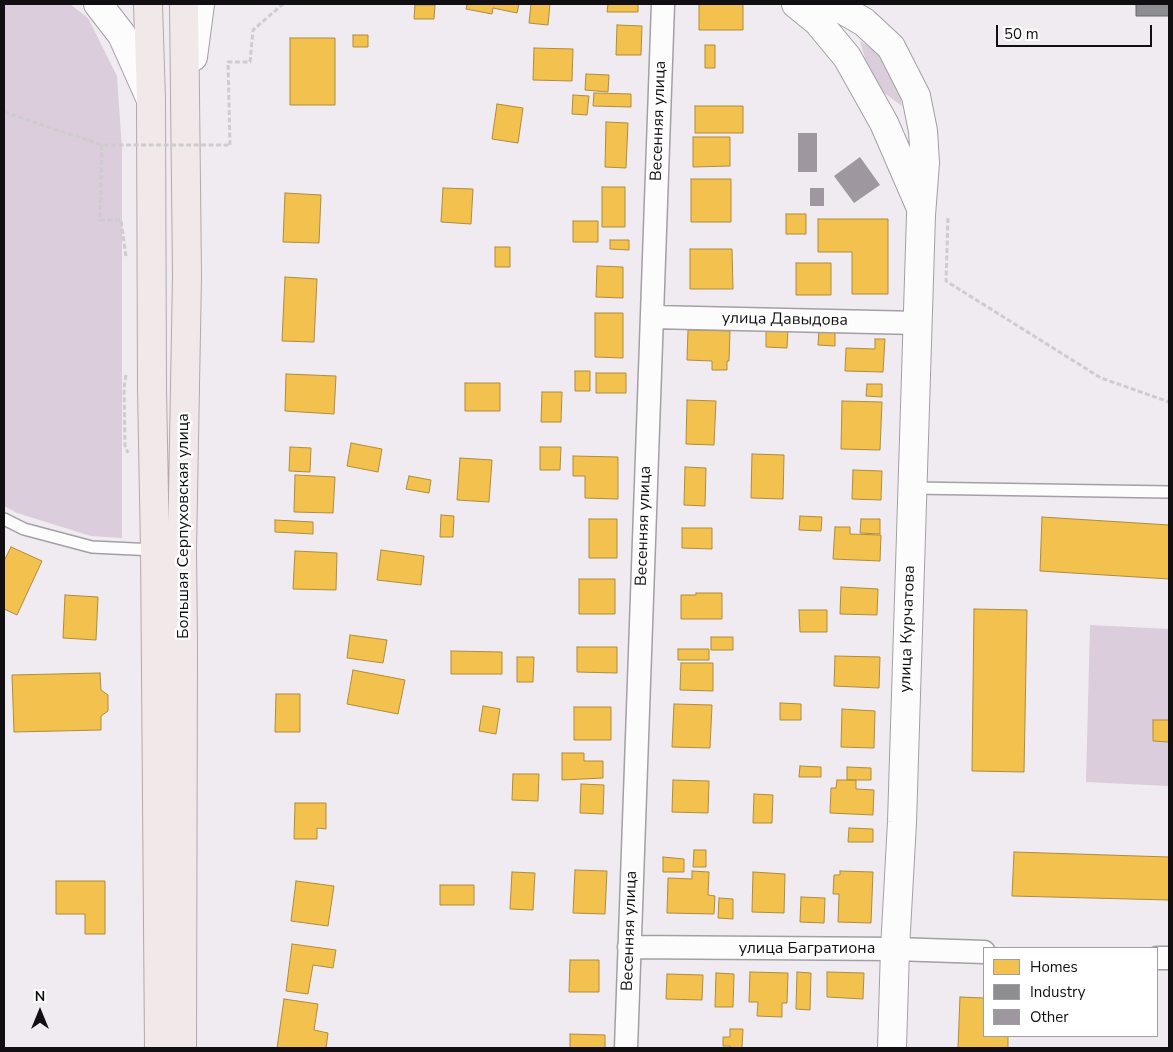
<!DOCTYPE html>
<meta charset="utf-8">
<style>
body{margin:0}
#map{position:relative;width:1173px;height:1052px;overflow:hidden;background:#f0ebf0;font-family:"Nunito Sans",sans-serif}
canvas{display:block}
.frame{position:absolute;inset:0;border:5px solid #120f12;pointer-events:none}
.legend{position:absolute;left:983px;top:947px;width:175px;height:90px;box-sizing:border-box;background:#fff;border:1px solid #a09fa0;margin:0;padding:6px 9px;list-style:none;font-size:15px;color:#120f12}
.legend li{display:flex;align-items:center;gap:10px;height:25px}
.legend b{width:25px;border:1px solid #a09fa0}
.north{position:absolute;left:15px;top:987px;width:50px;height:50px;-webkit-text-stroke:4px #fff;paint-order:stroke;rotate:0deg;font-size:14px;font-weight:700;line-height:20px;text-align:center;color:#120f12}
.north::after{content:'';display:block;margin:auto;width:18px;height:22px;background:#120f12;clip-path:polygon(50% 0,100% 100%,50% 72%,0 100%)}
.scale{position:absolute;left:996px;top:25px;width:156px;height:22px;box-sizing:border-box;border:2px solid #120f12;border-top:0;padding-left:6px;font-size:15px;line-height:18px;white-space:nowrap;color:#120f12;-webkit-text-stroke:4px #fff;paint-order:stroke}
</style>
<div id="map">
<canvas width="1173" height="1052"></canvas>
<div class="frame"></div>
<ul class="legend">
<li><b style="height:14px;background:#f2c14e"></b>Homes</li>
<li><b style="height:14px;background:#8d8d92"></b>Industry</li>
<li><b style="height:14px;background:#9e979f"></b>Other</li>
</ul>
<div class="north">N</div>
<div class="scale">50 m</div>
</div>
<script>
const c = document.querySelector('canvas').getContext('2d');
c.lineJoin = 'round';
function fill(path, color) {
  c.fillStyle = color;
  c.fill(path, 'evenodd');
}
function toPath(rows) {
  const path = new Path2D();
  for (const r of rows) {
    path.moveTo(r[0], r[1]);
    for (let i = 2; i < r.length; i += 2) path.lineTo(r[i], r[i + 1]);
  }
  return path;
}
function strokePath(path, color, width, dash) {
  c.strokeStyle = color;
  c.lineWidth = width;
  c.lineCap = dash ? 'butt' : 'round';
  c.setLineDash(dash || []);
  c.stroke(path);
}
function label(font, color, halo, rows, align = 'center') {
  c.font = font + ' "Nunito Sans",sans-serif';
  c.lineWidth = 5;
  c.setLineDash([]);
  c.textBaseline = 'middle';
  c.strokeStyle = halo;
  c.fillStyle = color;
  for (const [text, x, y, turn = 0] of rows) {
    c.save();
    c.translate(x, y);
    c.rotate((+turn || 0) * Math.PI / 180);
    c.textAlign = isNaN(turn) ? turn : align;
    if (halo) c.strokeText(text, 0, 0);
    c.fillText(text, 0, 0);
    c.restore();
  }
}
fill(toPath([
 [4,4,70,4,88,18,117,76,122,149,122,538,91,536,17,513,4,506],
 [860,41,880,54,898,83,902,106,883,92,866,62],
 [1090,625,1169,629,1169,786,1086,782]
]), '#dbcddc');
const homes = toPath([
 [467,4,519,4,517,13,493,8,492,14,466,9,467,4],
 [531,4,550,4,548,25,529,23,531,4],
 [608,4,638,4,638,12,607,12,608,4],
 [699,4,743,4,743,30,699,30,699,4],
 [415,5,435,5,434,19,414,19,415,5],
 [617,25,642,26,641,55,616,55,617,25],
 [353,35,368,35,368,47,353,47,353,35],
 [290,38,335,38,335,105,290,105,290,38],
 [705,45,715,45,715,68,705,68,705,45],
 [534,48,573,49,572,81,533,80,534,48],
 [586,74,609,75,608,92,585,90,586,74],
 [594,93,631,94,631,107,593,106,594,93],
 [573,95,589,96,587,115,572,114,573,95],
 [497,104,523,108,518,143,492,139,497,104],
 [695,106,743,106,743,133,695,133,695,106],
 [606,122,628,123,626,168,605,167,606,122],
 [693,137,730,137,730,166,693,167,693,137],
 [691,179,731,179,731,222,691,222,691,179],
 [602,187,625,187,625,227,602,227,602,187],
 [443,188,473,189,471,224,441,222,443,188],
 [285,193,321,195,319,243,283,242,285,193],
 [786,214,806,214,806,234,786,234,786,214],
 [818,219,888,219,888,294,852,294,852,252,818,252,818,219],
 [573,221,598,221,598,242,573,242,573,221],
 [610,240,629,240,629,250,610,249,610,240],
 [495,247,510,247,510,267,495,267,495,247],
 [690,249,732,249,733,289,690,289,690,249],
 [796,263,831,263,831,295,796,295,796,263],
 [597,266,623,267,623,298,596,297,597,266],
 [285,277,317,279,314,342,282,341,285,277],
 [595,313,623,313,623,358,595,357,595,313],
 [766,327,788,328,787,348,766,347,766,327],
 [688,330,730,331,729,361,727,361,727,370,712,370,712,361,687,360,688,330],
 [819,330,835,331,835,346,818,345,819,330],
 [875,339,885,339,883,372,845,371,846,348,875,349,875,339],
 [575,371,590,371,590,391,575,391,575,371],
 [596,373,626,373,626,393,596,393,596,373],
 [286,374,336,376,334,414,285,411,286,374],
 [465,383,500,383,500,411,465,411,465,383],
 [867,384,882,384,882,397,866,396,867,384],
 [542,392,562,392,561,422,541,422,542,392],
 [687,400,716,401,714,445,686,444,687,400],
 [842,401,882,402,880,450,841,449,842,401],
 [351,443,382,449,378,472,347,466,351,443],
 [290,447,311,448,310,472,289,471,290,447],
 [540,447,561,447,560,470,540,470,540,447],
 [752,454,784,455,783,499,751,498,752,454],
 [573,456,618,457,618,499,585,498,585,476,573,476,573,456],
 [460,458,492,460,489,502,457,500,460,458],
 [685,467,706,468,705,506,684,505,685,467],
 [853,470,882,471,881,500,852,499,853,470],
 [295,475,335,477,333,513,294,512,295,475],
 [409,476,431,480,429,493,406,489,409,476],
 [441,515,454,516,453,537,440,537,441,515],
 [800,516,822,517,821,531,799,530,800,516],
 [1042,517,1169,525,1169,579,1040,571,1042,517],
 [589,519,617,519,617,558,589,558,589,519],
 [861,519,880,519,880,534,860,533,861,519],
 [275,520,313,522,313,534,275,532,275,520],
 [835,527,850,527,850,534,881,535,880,561,833,559,835,527],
 [682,528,712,528,712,549,682,548,682,528],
 [11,547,42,561,17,615,4,609,4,561,11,547],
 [381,550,424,556,421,585,377,580,381,550],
 [295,551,337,553,336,590,293,589,295,551],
 [579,579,615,579,615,614,579,614,579,579],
 [841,587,878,589,877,615,840,614,841,587],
 [696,593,722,593,722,619,681,619,681,595,696,595,696,593],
 [65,595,98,597,96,640,63,638,65,595],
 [974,609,1027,610,1024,772,972,771,974,609],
 [799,610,827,610,827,632,800,632,799,610],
 [350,635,387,640,383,663,347,658,350,635],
 [711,637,733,637,733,650,711,650,711,637],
 [577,647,617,647,617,673,577,672,577,647],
 [678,649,709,649,709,660,678,660,678,649],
 [451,651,502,652,502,674,451,674,451,651],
 [835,656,880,657,879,688,834,686,835,656],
 [517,657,534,657,533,682,517,682,517,657],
 [681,663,713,663,713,691,680,690,681,663],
 [353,670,405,680,398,714,347,704,353,670],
 [100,673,101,690,108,695,108,711,101,716,101,730,14,732,12,675,100,673],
 [276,694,300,694,300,732,275,732,276,694],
 [780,703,801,704,801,720,780,720,780,703],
 [674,704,712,705,710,748,672,747,674,704],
 [483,706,500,709,496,734,479,731,483,706],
 [574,707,611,707,611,740,574,740,574,707],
 [842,709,875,711,874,748,841,747,842,709],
 [1153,720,1169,720,1169,742,1153,741,1153,720],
 [562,753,584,753,584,761,603,761,603,778,562,780,562,753],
 [800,766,821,767,821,777,799,777,800,766],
 [847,767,871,768,871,780,847,780,847,767],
 [513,774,539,774,538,801,512,800,513,774],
 [673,780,709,781,708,813,672,812,673,780],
 [837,780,856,780,856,789,874,790,873,815,830,813,831,788,836,788,837,780],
 [581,784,604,785,603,814,580,813,581,784],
 [754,794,773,795,772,823,753,823,754,794],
 [295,803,326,803,326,829,317,828,317,839,294,839,295,803],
 [849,828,873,829,873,842,848,842,849,828],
 [694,850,706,850,706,867,693,867,694,850],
 [1014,852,1169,857,1169,900,1012,896,1014,852],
 [663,857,684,859,684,872,663,872,663,857],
 [575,870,607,871,605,914,573,913,575,870],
 [692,871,709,872,708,895,715,896,714,914,667,913,668,878,692,879,692,871],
 [840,871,873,872,871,923,838,922,839,894,833,894,834,875,840,875,840,871],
 [512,872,535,873,533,910,510,909,512,872],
 [753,872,785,874,784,913,752,912,753,872],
 [56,881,105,881,105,934,85,934,85,914,56,914,56,881],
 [296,881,334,886,328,926,291,921,296,881],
 [440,885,474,885,474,905,440,905,440,885],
 [801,897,825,898,824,923,800,922,801,897],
 [719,898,733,899,733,919,718,918,719,898],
 [292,944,336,950,333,968,313,965,308,994,286,991,292,944],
 [570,960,599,960,599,992,569,992,570,960],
 [750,972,788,973,787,1003,782,1003,782,1017,757,1016,758,1002,749,1002,750,972],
 [797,972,811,973,810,1010,796,1009,797,972],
 [827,972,864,973,863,999,827,997,827,972],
 [716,973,734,974,733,1007,715,1007,716,973],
 [667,974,703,975,702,1000,666,999,667,974],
 [960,997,984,998,984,1036,1008,1036,1008,1048,958,1048,960,997],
 [284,999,318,1004,314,1030,328,1033,326,1048,277,1048,284,999],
 [730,1029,743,1029,742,1048,730,1048,730,1046,723,1046,723,1037,730,1037,730,1029],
 [570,1034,605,1035,605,1048,570,1048,570,1034]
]);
fill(homes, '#f2c14e');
strokePath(homes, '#af8c3c', 1);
const industry = toPath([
 [1136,4,1169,4,1169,16,1136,16,1136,4]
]);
fill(industry, '#8d8d92');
strokePath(industry, '#68676c', 1);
fill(toPath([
 [798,133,817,133,817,172,798,172],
 [860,157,880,185,854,203,834,176],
 [810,188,824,188,824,206,810,206]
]), '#9e979f');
const service = toPath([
 [913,488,1169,492],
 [4,519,24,529,92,547,155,550]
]);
const minor = toPath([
 [652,317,918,323],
 [629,947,895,949,984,952],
 [1157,958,1169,958],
 [626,1048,663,4]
]);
const tertiary = toPath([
 [98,4,122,35,151,100],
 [796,4,818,22,847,57,884,123,920,206],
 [828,4,838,7,864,22,891,47,916,96,923,131,925,163,921,215,902,822,895,949,892,1048],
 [193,57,200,4]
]);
const primary = toPath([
 [148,4,151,100,152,388,155,550,159,1048],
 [182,1048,183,642,182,550,187,276,184,4]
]);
strokePath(service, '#a39fa4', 14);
strokePath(minor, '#a39fa4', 25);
strokePath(tertiary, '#a39fa4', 30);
strokePath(primary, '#b6a7a8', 30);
strokePath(toPath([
 [102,145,100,220,121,220,126,257],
 [230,145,228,62,250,62,253,30,283,4],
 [948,218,946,281,1101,378,1169,402],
 [126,375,124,388,125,446,128,453]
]), '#ceccce', 3, [5, 2.5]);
strokePath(service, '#fdfcfd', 11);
strokePath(minor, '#fdfcfd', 22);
strokePath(tertiary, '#fdfcfd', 28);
strokePath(primary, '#f1e9e9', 28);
strokePath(toPath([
 [4,112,102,145,230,145]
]), '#ceccce', 3, [5, 2.5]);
label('16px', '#120f12', '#fff', [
 ["Весенняя улица",659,121,-88],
 ["улица Давыдова",785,320,1],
 ["Большая Серпуховская улица",184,526,-90],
 ["Весенняя улица",644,526,-88],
 ["улица Курчатова",908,629,-88],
 ["Весенняя улица",630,931,-88],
 ["улица Багратиона",807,949]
]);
</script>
